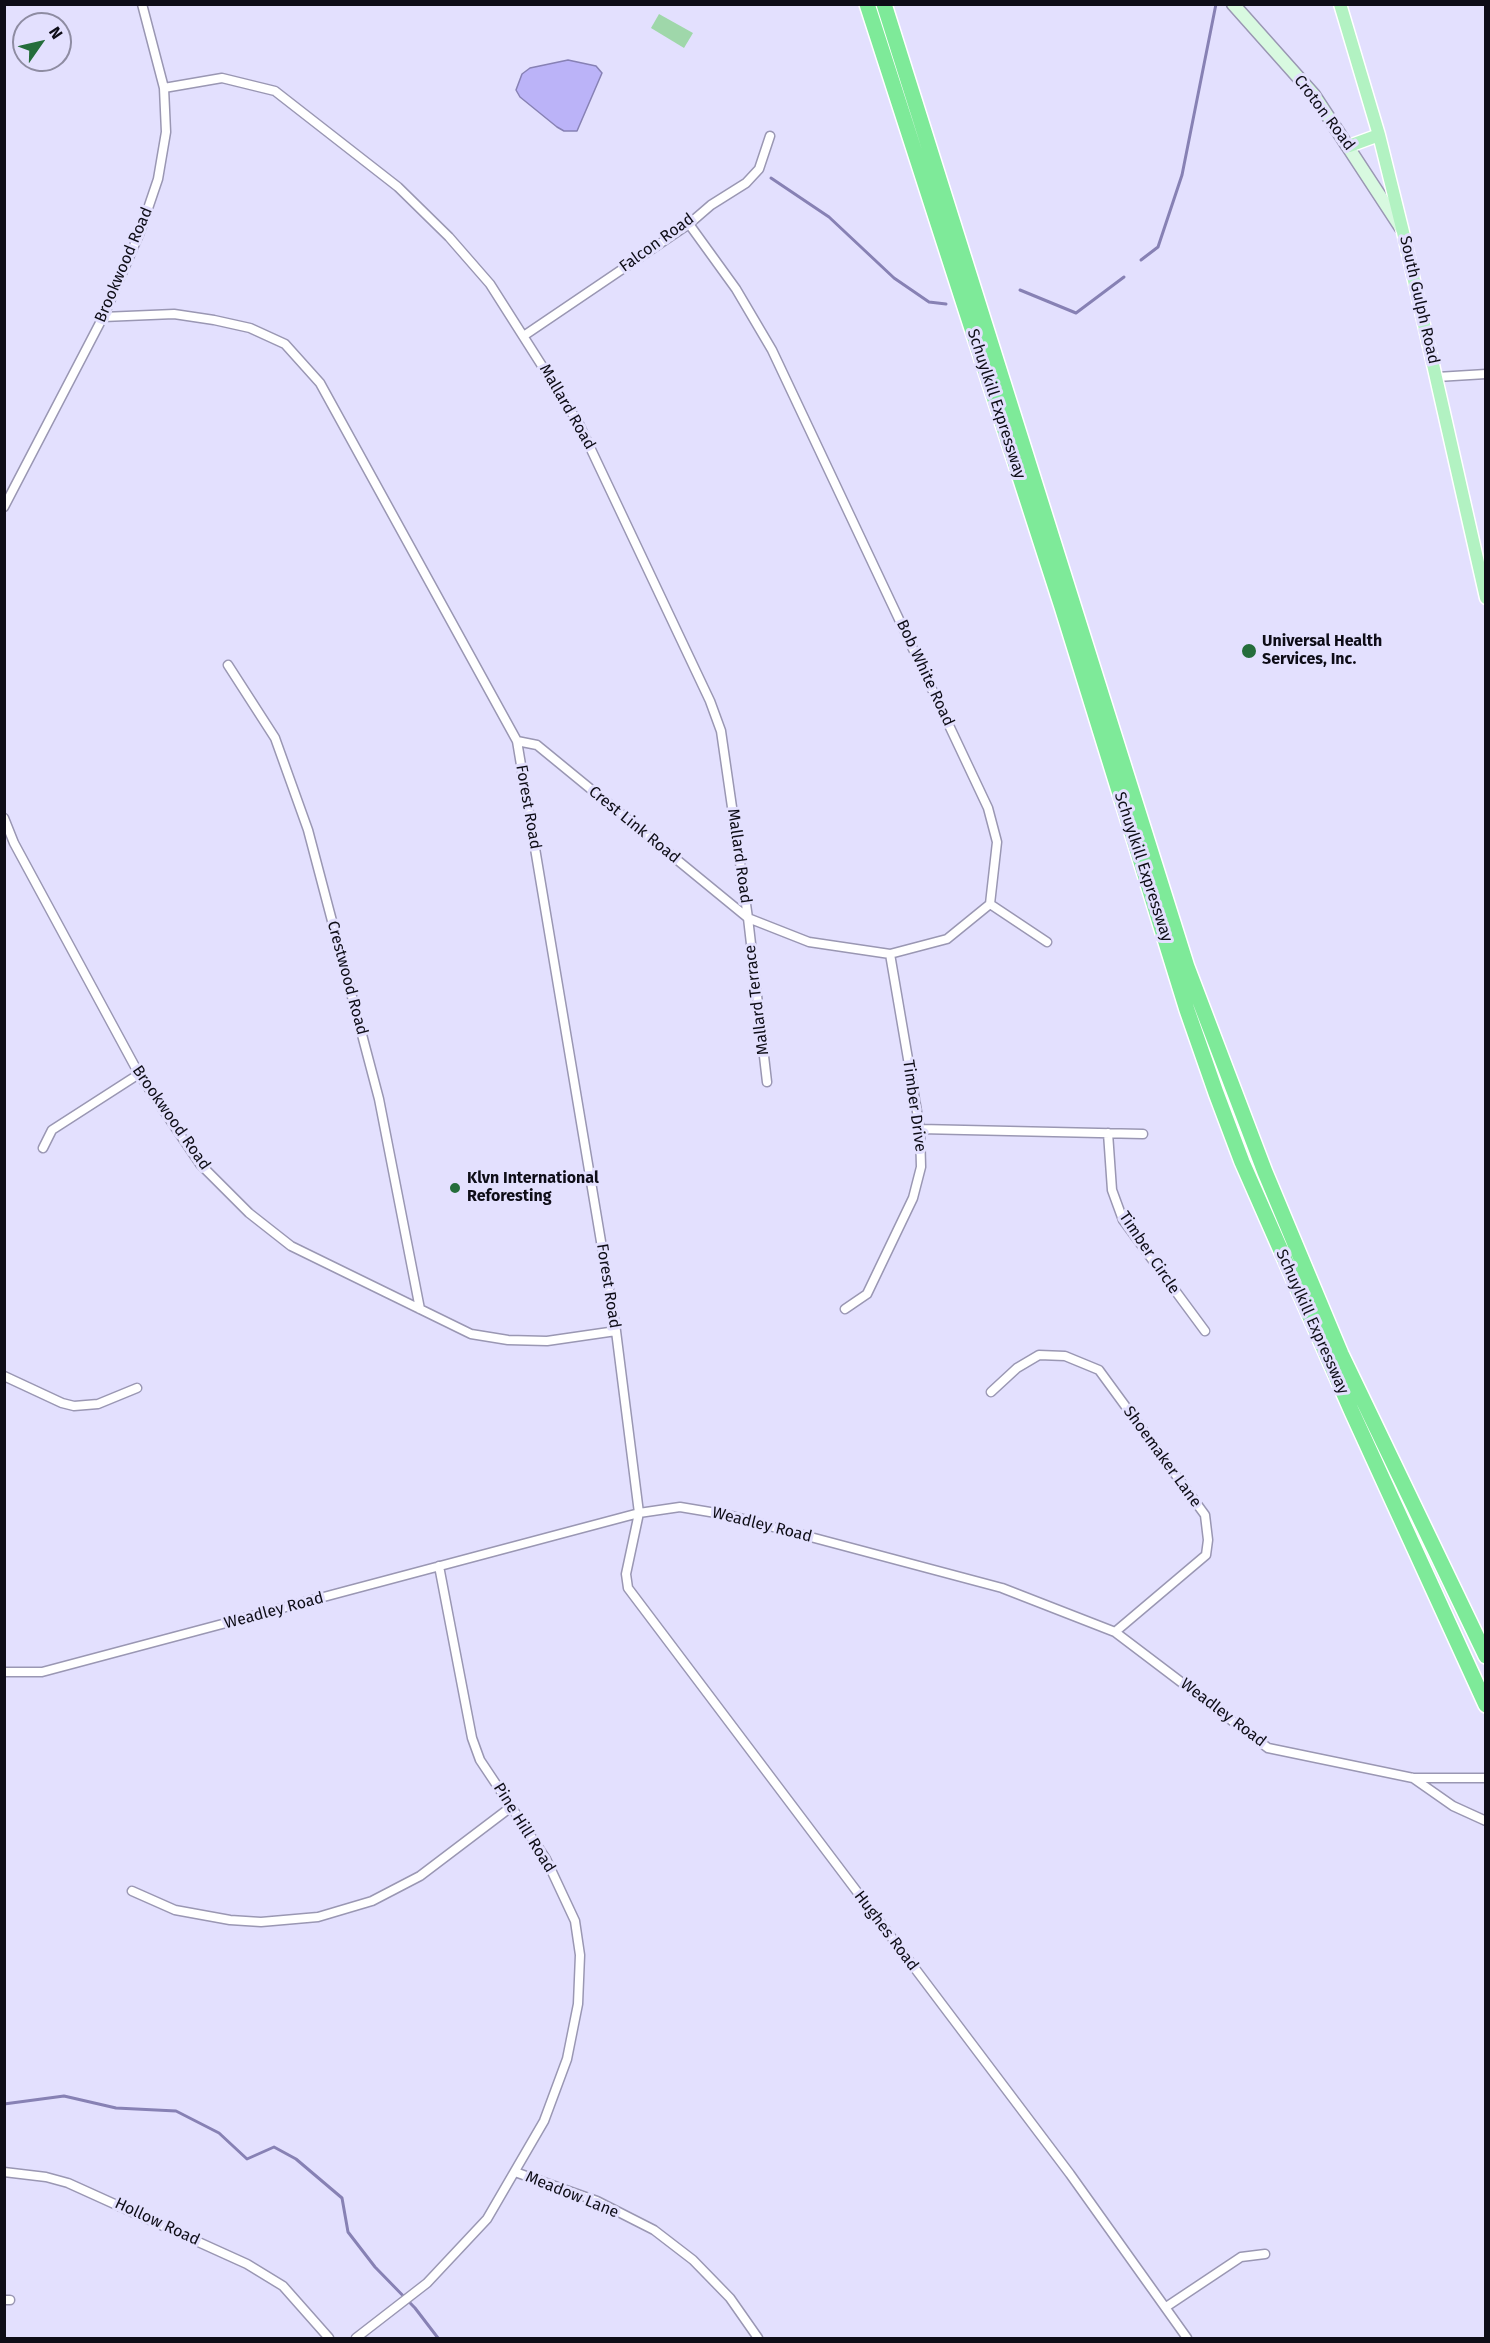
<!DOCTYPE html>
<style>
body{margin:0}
#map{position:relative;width:1490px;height:2343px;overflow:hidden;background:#e3e0fe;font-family:"Fira Sans",sans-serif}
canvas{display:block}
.frame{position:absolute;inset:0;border:6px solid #0e0d17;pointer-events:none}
.north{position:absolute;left:12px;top:12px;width:60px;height:60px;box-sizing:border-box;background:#e3e0fe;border:2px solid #8e8ca2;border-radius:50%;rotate:56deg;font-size:16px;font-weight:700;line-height:24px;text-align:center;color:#0e0d17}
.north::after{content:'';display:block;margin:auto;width:21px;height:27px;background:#246d3b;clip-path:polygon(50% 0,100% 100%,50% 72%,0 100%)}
</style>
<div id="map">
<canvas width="1490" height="2343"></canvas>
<div class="frame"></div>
<div class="north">N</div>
</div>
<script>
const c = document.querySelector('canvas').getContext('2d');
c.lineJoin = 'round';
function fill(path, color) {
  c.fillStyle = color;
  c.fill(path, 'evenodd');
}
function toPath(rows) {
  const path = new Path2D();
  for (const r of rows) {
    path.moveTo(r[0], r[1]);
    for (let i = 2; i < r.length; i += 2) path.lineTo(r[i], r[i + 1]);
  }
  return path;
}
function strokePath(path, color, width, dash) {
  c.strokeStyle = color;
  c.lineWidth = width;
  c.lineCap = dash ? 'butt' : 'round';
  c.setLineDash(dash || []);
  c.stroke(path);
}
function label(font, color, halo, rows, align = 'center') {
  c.font = font + ' "Fira Sans",sans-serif';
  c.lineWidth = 6;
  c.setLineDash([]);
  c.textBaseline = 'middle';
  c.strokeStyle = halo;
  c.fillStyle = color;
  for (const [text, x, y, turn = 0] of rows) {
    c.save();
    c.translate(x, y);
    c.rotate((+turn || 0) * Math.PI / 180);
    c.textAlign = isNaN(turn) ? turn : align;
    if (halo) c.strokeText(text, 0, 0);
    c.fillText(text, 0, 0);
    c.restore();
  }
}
fill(toPath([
 [659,14,693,33,684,48,651,28]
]), '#9fd7aa');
const water = toPath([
 [568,60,596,66,602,73,577,131,564,131,557,127,520,97,516,90,522,74,530,68,568,60]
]);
fill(water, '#bbb3f8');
strokePath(water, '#8781b4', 1.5);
strokePath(toPath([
 [771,178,829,217,894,278,929,302,946,304],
 [1141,260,1158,247,1182,175,1216,4],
 [1020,290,1076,313,1124,277],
 [4,2104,64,2096,116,2108,176,2111,219,2133,247,2159,274,2147,296,2159,342,2198,348,2232,375,2267,415,2308,438,2338]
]), '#8781b4', 3);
const street = toPath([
 [164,88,222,78,275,91,398,187,449,237,490,284,579,424,710,701,721,731,748,918,767,1082],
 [103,317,174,314,214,320,250,328,285,344,320,383,517,741,616,1331,639,1513,626,1574,628,1588,1070,2174,1187,2338],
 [525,335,689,224,711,205,746,183,759,169,770,136],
 [1437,377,1486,374],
 [4,507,103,317,140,232,158,179,166,132,164,88,142,4],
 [228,665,275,738,308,830,379,1099,420,1309],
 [517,741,537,745,748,918,809,942,890,954,947,939,990,904,997,842,988,808,772,350,736,289,689,224],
 [4,818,14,843,139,1074,200,1164,249,1213,291,1246,471,1334,508,1340,547,1341,616,1331],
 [990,904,1047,942],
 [920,1129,1143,1134],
 [1108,1133,1112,1190,1123,1220,1205,1331],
 [43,1148,52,1130,139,1074],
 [845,1309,867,1294,913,1198,921,1167,920,1129,890,954],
 [4,1376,62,1403,74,1406,98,1404,137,1388],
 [991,1392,1017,1368,1039,1355,1065,1356,1099,1370,1205,1515,1208,1540,1206,1555,1115,1632],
 [4,1672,42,1672,639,1513,680,1507,728,1515,1002,1588,1115,1632,1268,1748,1413,1778,1486,1778],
 [1413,1778,1453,1806,1486,1821],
 [132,1891,175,1910,230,1920,261,1922,318,1917,372,1901,420,1876,511,1807],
 [4,2172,46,2177,68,2183,247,2264,283,2286,329,2338],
 [515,2172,597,2201,654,2230,693,2260,730,2298,758,2338],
 [4,2300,10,2300],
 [1166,2307,1241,2257,1265,2254],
 [356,2338,427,2283,487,2219,544,2121,567,2059,578,2004,580,1955,575,1921,546,1859,480,1760,472,1738,439,1566]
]);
const secondary = toPath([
 [1233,4,1314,95,1401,228]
]);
const primary = toPath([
 [1340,4,1379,135,1403,232,1486,598],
 [1349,146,1379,135]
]);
const highway = toPath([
 [867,4,1062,607,1187,1010,1216,1093,1242,1162,1352,1412,1486,1705],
 [884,4,1187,967,1265,1172,1341,1354,1486,1656]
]);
strokePath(street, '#9a97b3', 11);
strokePath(secondary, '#9a97b3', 15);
strokePath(primary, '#fff', 15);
strokePath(highway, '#fff', 18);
strokePath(street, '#fff', 8);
strokePath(secondary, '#d8f9e0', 12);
strokePath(primary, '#b2f2c2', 12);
strokePath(highway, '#7eea99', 15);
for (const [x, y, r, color] of [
 [1249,651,8,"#246d3b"],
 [455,1188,6,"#246d3b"]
]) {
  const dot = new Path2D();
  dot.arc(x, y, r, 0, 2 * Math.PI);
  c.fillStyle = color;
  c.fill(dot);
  strokePath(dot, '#e3e0fe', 2);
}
label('16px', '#0e0d17', '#e3e0fe', [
 ["Croton Road",1324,113,53],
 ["Falcon Road",657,243,-36],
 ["Brookwood Road",124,265,-67],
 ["South Gulph Road",1419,300,77],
 ["Schuylkill Expressway",996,404,72],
 ["Mallard Road",567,407,60],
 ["Bob White Road",925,673,65],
 ["Forest Road",528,807,80],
 ["Crest Link Road",634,825,39],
 ["Mallard Road",739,856,82],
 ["Schuylkill Expressway",1143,867,72],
 ["Crestwood Road",347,978,75],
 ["Mallard Terrace",757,1000,-97],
 ["Timber Drive",914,1106,82],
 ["Brookwood Road",171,1118,55],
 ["Timber Circle",1149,1253,56],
 ["Forest Road",608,1286,81],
 ["Schuylkill Expressway",1312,1322,66],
 ["Shoemaker Lane",1162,1457,54],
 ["Weadley Road",762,1525,14],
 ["Weadley Road",274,1611,-15],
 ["Weadley Road",1223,1713,37],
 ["Pine Hill Road",524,1828,58],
 ["Hughes Road",886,1931,53],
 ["Meadow Lane",572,2195,22],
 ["Hollow Road",157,2222,25]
]);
label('bold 16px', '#0e0d17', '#e3e0fe', [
 ["Universal Health",1262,642],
 ["Services, Inc.",1262,660],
 ["Klvn International",467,1179],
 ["Reforesting",467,1197]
], 'left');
</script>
